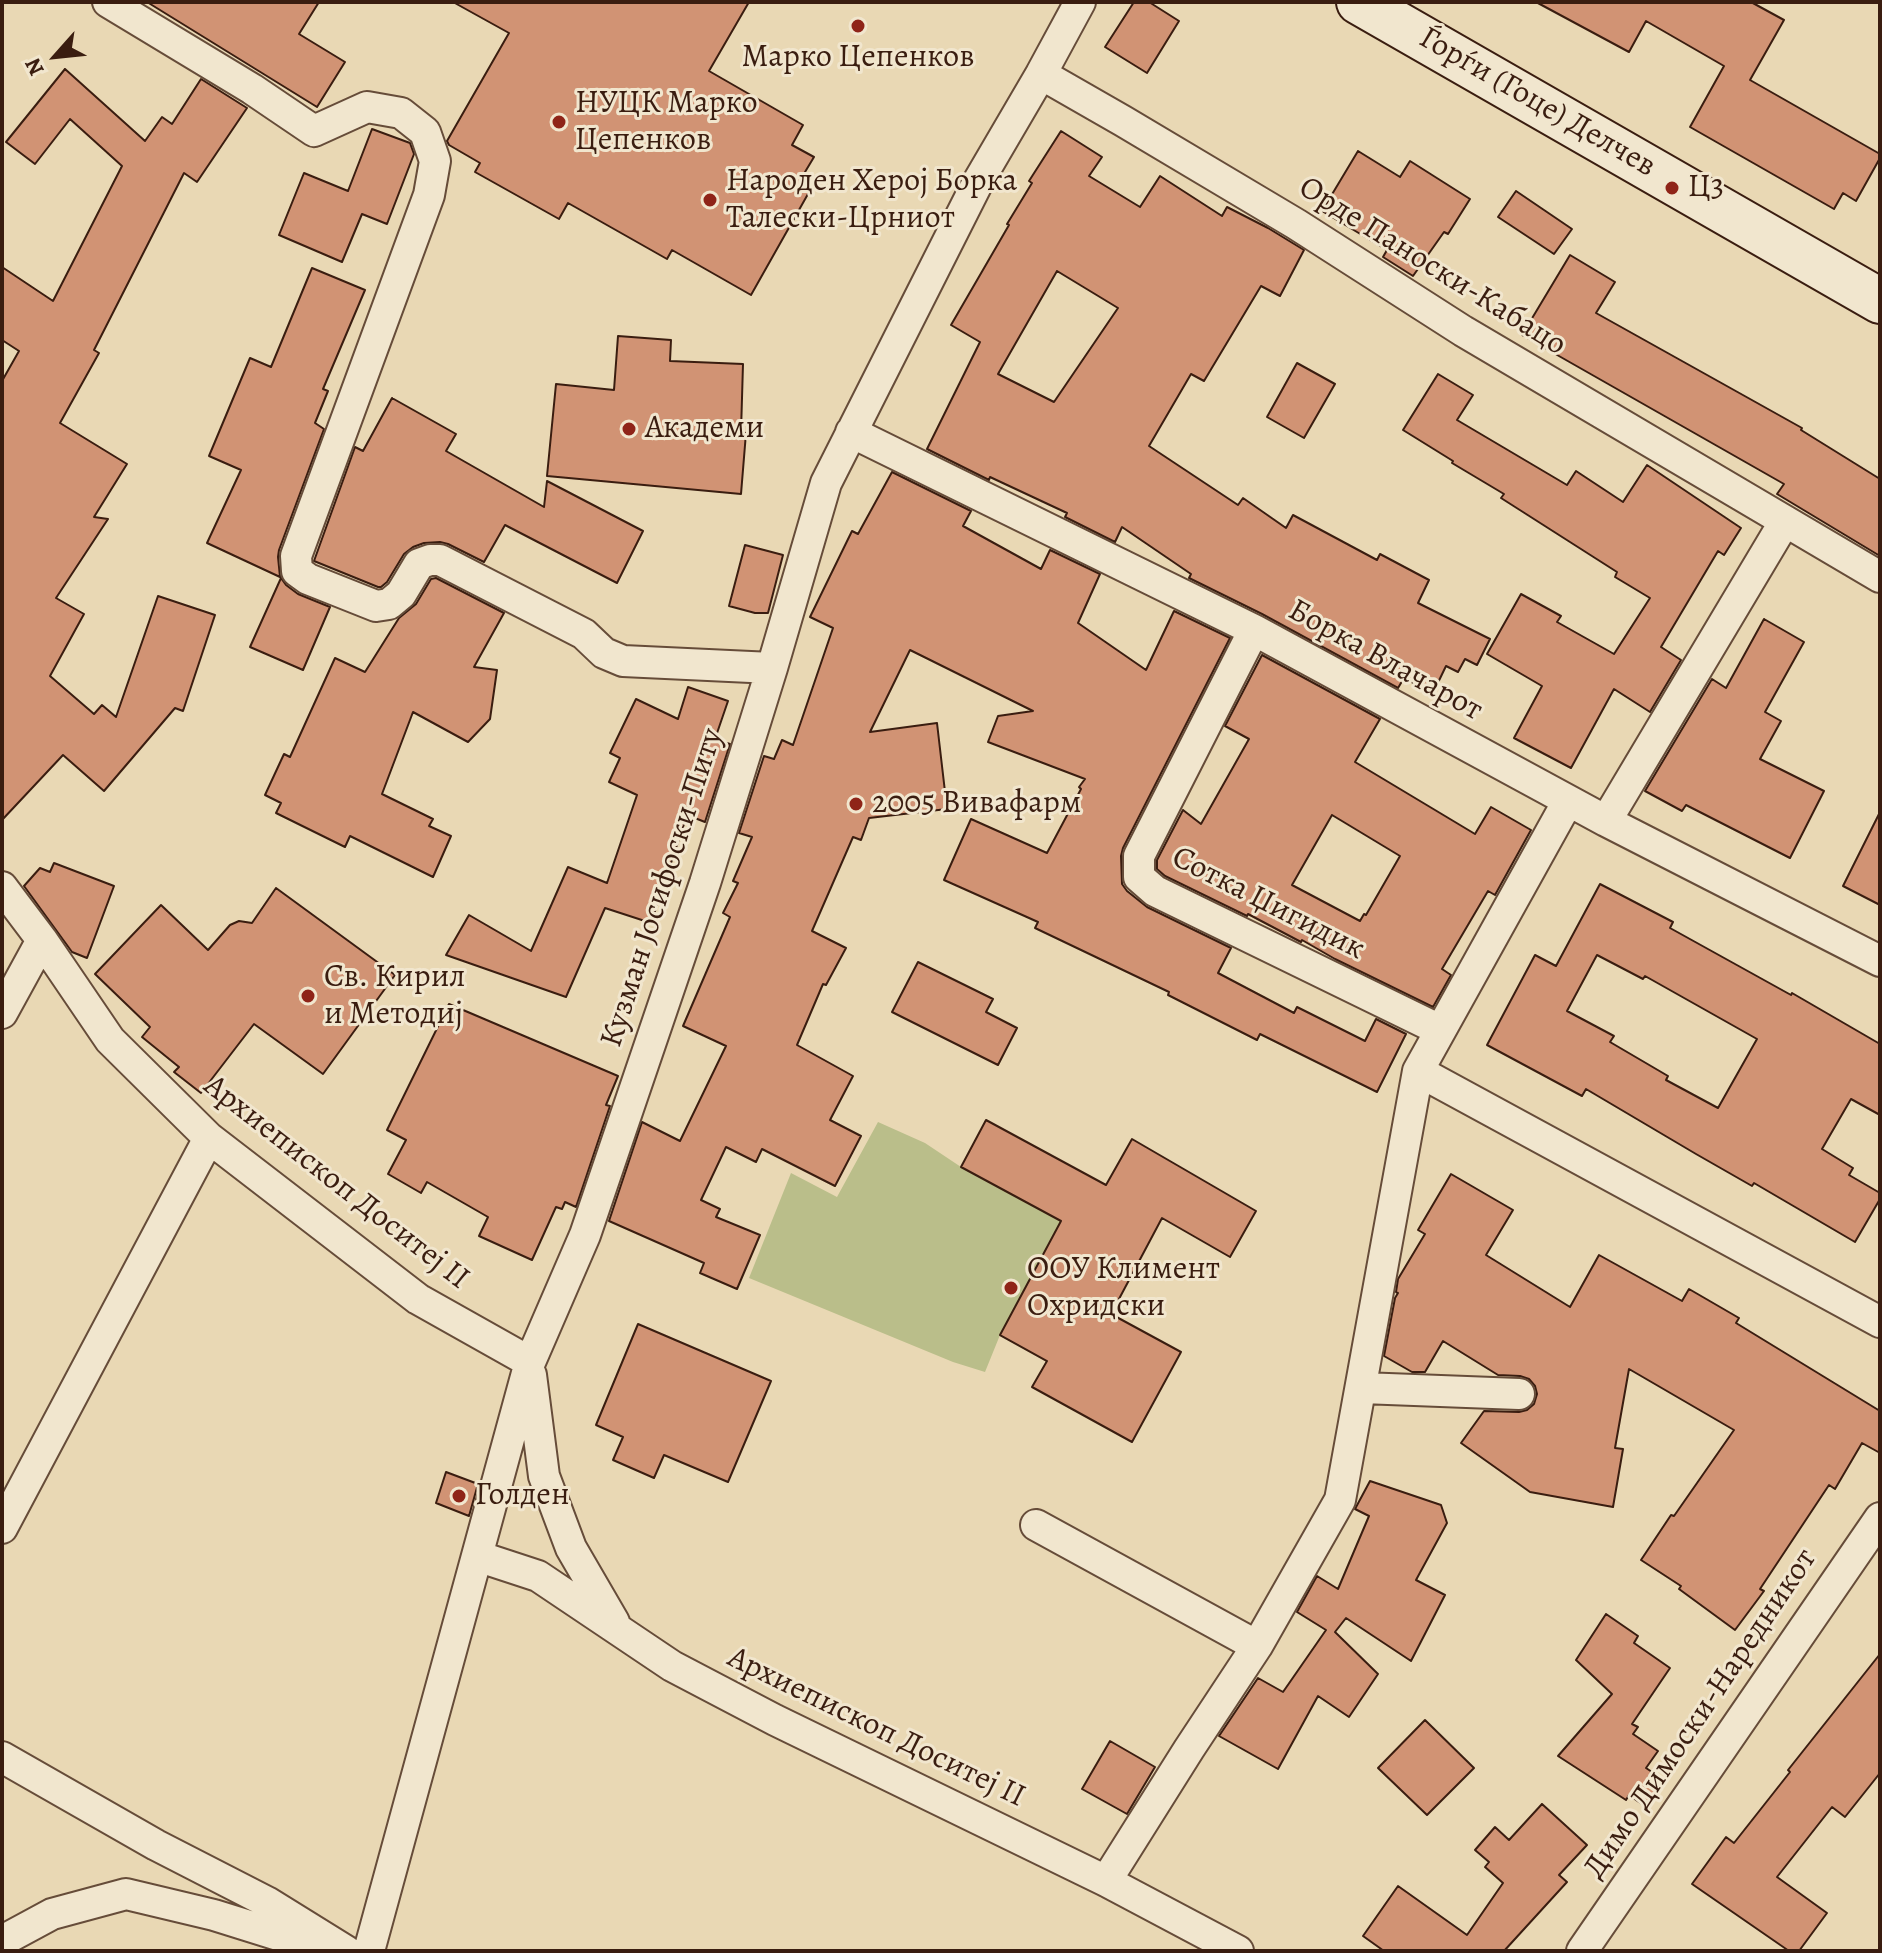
<!DOCTYPE html>
<meta charset="utf-8">
<style>
body{margin:0}
#map{position:relative;width:1882px;height:1953px;overflow:hidden;background:#e9d8b4;font-family:Alegreya,serif}
canvas{display:block}
.frame{position:absolute;inset:0;border:4px solid #3a1d10;pointer-events:none}
.north{position:absolute;left:16px;top:16px;width:80px;height:80px;-webkit-text-stroke:6px #f1e6ce;paint-order:stroke;rotate:243deg;font-size:22px;font-weight:700;line-height:32px;text-align:center;color:#3a1d10}
.north::after{content:'';display:block;margin:auto;width:28px;height:36px;background:#3a1d10;clip-path:polygon(50% 0,100% 100%,50% 72%,0 100%)}
</style>
<div id="map">
<canvas width="1882" height="1953"></canvas>
<div class="frame"></div>
<div class="north">N</div>
</div>
<script>
const c = document.querySelector('canvas').getContext('2d');
c.lineJoin = 'round';
function fill(path, color) {
  c.fillStyle = color;
  c.fill(path, 'evenodd');
}
function toPath(rows) {
  const path = new Path2D();
  for (const r of rows) {
    path.moveTo(r[0], r[1]);
    for (let i = 2; i < r.length; i += 2) path.lineTo(r[i], r[i + 1]);
  }
  return path;
}
function strokePath(path, color, width, dash) {
  c.strokeStyle = color;
  c.lineWidth = width;
  c.lineCap = dash ? 'butt' : 'round';
  c.setLineDash(dash || []);
  c.stroke(path);
}
function label(font, color, halo, rows, align = 'center') {
  c.font = font + ' Alegreya,serif';
  c.lineWidth = 6;
  c.setLineDash([]);
  c.textBaseline = 'middle';
  c.strokeStyle = halo;
  c.fillStyle = color;
  for (const [text, x, y, turn = 0] of rows) {
    c.save();
    c.translate(x, y);
    c.rotate((+turn || 0) * Math.PI / 180);
    c.textAlign = isNaN(turn) ? turn : align;
    if (halo) c.strokeText(text, 0, 0);
    c.fillText(text, 0, 0);
    c.restore();
  }
}
fill(toPath([
 [878,1122,925,1143,961,1167,1061,1221,1000,1335,985,1372,953,1362,749,1278,791,1173,837,1197]
]), '#babe8a');
const building = toPath([
 [147,2,319,2,299,34,345,62,317,107,147,2],
 [453,2,749,2,709,71,803,125,792,145,814,157,805,172,817,178,751,295,672,250,667,259,568,203,559,219,475,172,480,163,449,145,447,141,509,33,453,2],
 [1134,2,1149,2,1179,21,1147,73,1105,47,1134,2],
 [1536,2,1751,2,1784,20,1750,80,1880,154,1880,158,1856,201,1843,193,1834,209,1690,127,1724,66,1646,21,1629,52,1536,2],
 [65,69,145,141,162,117,172,124,201,79,247,108,197,182,184,173,94,350,99,353,60,423,127,464,94,517,108,519,56,598,84,614,50,676,94,714,102,705,116,717,158,596,215,615,183,711,175,708,104,791,63,755,2,820,2,381,19,351,2,340,2,267,53,301,122,166,70,119,35,164,6,142,65,69],
 [372,129,410,143,414,154,387,224,362,214,342,262,279,235,304,173,348,191,372,129],
 [1061,131,1102,157,1089,176,1140,207,1160,176,1222,216,1227,207,1268,228,1304,250,1280,296,1261,286,1204,381,1191,374,1149,446,1238,505,1243,498,1286,528,1293,515,1377,560,1380,554,1429,580,1418,603,1490,639,1477,665,1465,659,1458,672,1446,666,1433,693,1404,678,1398,688,1262,614,1189,578,1191,574,1122,527,1115,542,1065,517,1067,513,990,477,989,480,927,449,980,342,951,325,1009,225,1007,224,1032,183,1029,181,1061,131],
 [1057,271,1118,308,1054,402,998,374,1057,271],
 [1358,151,1400,177,1410,161,1470,199,1448,234,1444,232,1413,276,1383,257,1387,250,1322,211,1358,151],
 [1516,191,1572,229,1554,254,1498,217,1516,191],
 [1570,255,1615,282,1596,313,1802,428,1801,430,1880,479,1880,556,1777,494,1784,484,1522,335,1570,255],
 [312,268,365,290,323,389,328,391,315,423,324,429,279,550,278,557,280,577,207,543,241,470,209,456,250,358,271,367,312,268],
 [618,336,671,340,670,361,743,364,741,432,746,433,741,494,547,476,556,384,614,390,618,336],
 [1297,363,1335,384,1304,438,1267,417,1297,363],
 [1438,374,1473,395,1457,420,1567,485,1576,471,1623,502,1647,465,1741,528,1724,555,1718,551,1661,647,1681,660,1650,712,1614,689,1571,768,1514,738,1542,686,1487,654,1521,594,1561,616,1557,622,1614,654,1650,598,1615,577,1617,572,1501,498,1504,494,1452,463,1453,461,1403,430,1438,374],
 [392,398,456,434,446,451,544,507,547,481,643,531,617,583,505,525,484,562,448,544,440,542,424,543,413,547,404,554,387,582,381,587,378,587,314,561,355,447,363,451,392,398],
 [892,472,971,511,963,526,1041,569,1050,550,1100,574,1078,623,1146,670,1174,611,1230,638,1123,848,1121,856,1122,884,1127,891,1147,907,1231,948,1218,973,1294,1013,1297,1007,1365,1041,1376,1019,1406,1034,1377,1092,1260,1034,1257,1040,1168,995,1169,992,1035,928,1038,922,944,880,971,819,1047,853,1081,789,1079,787,1085,779,988,742,998,716,1033,711,910,650,870,732,937,723,947,809,869,818,861,840,853,837,812,931,846,948,826,985,823,984,797,1045,853,1076,830,1120,861,1136,835,1186,762,1149,756,1162,726,1147,701,1200,720,1209,716,1217,760,1235,737,1289,700,1273,704,1263,609,1221,642,1122,680,1141,726,1046,683,1026,730,917,723,913,738,883,733,881,752,837,739,833,764,756,774,759,782,740,793,745,833,628,810,617,852,531,858,534,892,472],
 [745,545,783,555,768,613,755,613,729,606,745,545],
 [281,578,286,585,298,594,330,607,303,670,250,647,281,578],
 [436,578,504,613,474,667,497,670,490,719,468,742,413,712,382,794,433,819,429,826,451,836,433,877,350,836,345,847,276,813,281,803,265,795,284,754,290,757,335,658,365,672,399,618,416,604,431,579,436,578],
 [1764,619,1804,642,1765,712,1781,721,1760,759,1824,791,1790,858,1686,805,1682,811,1645,791,1712,679,1726,688,1764,619],
 [1262,655,1380,719,1355,762,1475,834,1491,807,1531,830,1495,895,1488,891,1442,969,1451,975,1433,1007,1335,959,1302,940,1301,942,1248,914,1247,916,1165,876,1157,869,1157,860,1183,810,1201,824,1249,739,1225,726,1262,655],
 [1332,815,1400,856,1366,915,1364,914,1360,921,1292,885,1332,815],
 [688,687,728,701,715,739,730,744,705,822,687,815,651,923,605,908,566,997,446,955,469,915,531,951,568,867,607,883,637,795,609,782,620,758,610,753,636,699,678,719,688,687],
 [1880,812,1880,905,1843,886,1880,812],
 [54,863,114,886,87,958,72,952,24,886,40,868,50,872,54,863],
 [1600,884,1673,922,1670,928,1791,995,1792,993,1880,1044,1880,1115,1851,1099,1822,1149,1853,1168,1849,1175,1880,1193,1880,1199,1855,1242,1754,1183,1752,1186,1696,1154,1586,1089,1582,1096,1487,1045,1535,955,1556,966,1600,884],
 [1597,955,1643,979,1645,976,1757,1039,1718,1108,1666,1080,1668,1076,1610,1042,1614,1036,1567,1011,1597,955],
 [276,888,395,975,323,1074,254,1024,201,1093,174,1072,179,1067,142,1037,150,1027,95,974,161,905,208,950,230,925,239,921,252,923,276,888],
 [918,962,993,999,986,1012,1017,1028,998,1065,892,1012,918,962],
 [449,1004,618,1076,606,1105,610,1106,576,1207,565,1202,562,1209,556,1207,532,1260,479,1236,488,1217,427,1182,421,1193,388,1174,406,1140,387,1130,449,1004],
 [986,1120,1106,1185,1132,1139,1256,1211,1230,1257,1162,1218,1111,1314,1181,1352,1132,1442,1032,1387,1047,1361,1000,1335,1061,1221,961,1167,986,1120],
 [1451,1174,1513,1210,1486,1255,1570,1307,1599,1255,1682,1301,1689,1289,1739,1318,1736,1323,1880,1411,1880,1453,1862,1443,1835,1489,1829,1485,1760,1589,1764,1591,1735,1630,1679,1589,1681,1586,1641,1560,1671,1515,1674,1516,1734,1430,1629,1369,1615,1448,1623,1449,1613,1507,1530,1492,1461,1443,1484,1411,1519,1412,1527,1410,1534,1404,1537,1394,1535,1386,1529,1379,1520,1376,1498,1375,1443,1341,1425,1372,1412,1372,1384,1356,1395,1298,1398,1293,1396,1292,1398,1279,1425,1234,1418,1230,1451,1174],
 [638,1324,771,1381,728,1482,664,1455,654,1478,613,1460,623,1437,596,1425,638,1324],
 [446,1472,478,1484,469,1516,436,1503,446,1472],
 [1370,1481,1441,1505,1447,1523,1416,1580,1445,1595,1411,1661,1346,1618,1335,1632,1378,1674,1349,1717,1318,1696,1278,1769,1219,1736,1258,1678,1283,1692,1326,1630,1297,1612,1317,1576,1338,1589,1369,1516,1355,1509,1370,1481],
 [1606,1614,1638,1636,1634,1643,1670,1668,1632,1724,1638,1727,1633,1734,1658,1751,1646,1768,1664,1780,1646,1807,1629,1795,1626,1800,1558,1756,1612,1694,1576,1660,1606,1614],
 [1880,1654,1880,1773,1845,1817,1832,1807,1777,1877,1827,1913,1799,1951,1789,1951,1692,1884,1726,1837,1734,1843,1790,1772,1788,1770,1880,1654],
 [1425,1720,1474,1768,1427,1815,1378,1768,1425,1720],
 [1110,1741,1155,1767,1127,1814,1082,1789,1110,1741],
 [1542,1804,1587,1845,1559,1875,1567,1882,1504,1951,1384,1951,1363,1936,1398,1886,1467,1935,1503,1883,1485,1867,1489,1862,1475,1850,1495,1827,1509,1840,1542,1804]
]);
fill(building, '#d19374');
strokePath(building, '#3a1d10', 2);
const minor = toPath([
 [108,2,252,89,314,131,367,107,401,113,425,132,435,161,429,195,296,556,297,571,308,579,376,606,389,604,401,594,419,564,430,560,440,560,584,634,604,653,623,661,772,668],
 [1041,74,1123,121,1296,224,1463,331,1880,577],
 [851,432,1254,630,1606,821,1880,961],
 [1254,630,1139,856,1139,877,1155,891,1440,1030],
 [1606,821,1785,521],
 [2,887,42,940,110,1040,209,1138,418,1299,530,1362],
 [2,1013,42,940],
 [1418,1071,1880,1322],
 [531,1375,544,1476,571,1548,614,1622],
 [1362,1388,1519,1394],
 [1036,1525,1257,1646],
 [2,1528,209,1138],
 [477,1556,538,1576,672,1666,775,1720,1106,1881,1238,1951],
 [2,1757,156,1845,267,1902,346,1951],
 [1106,1881,1189,1749,1257,1646,1340,1500,1418,1071,1568,801],
 [2,1941,52,1914,126,1894,214,1915,323,1949],
 [369,1951,530,1362,585,1235,705,883,772,668,826,483,979,180,1041,74,1080,2],
 [1582,1951,1880,1518]
]);
const secondary = toPath([
 [1359,2,1880,301]
]);
strokePath(minor, '#664c39', 34);
strokePath(secondary, '#3a1d10', 48);
strokePath(minor, '#f1e6ce', 30);
strokePath(secondary, '#f1e6ce', 44);
for (const [x, y, r, color] of [
 [858,26,8,"#8f2418"],
 [559,122,8,"#8f2418"],
 [1672,188,8,"#8f2418"],
 [710,200,8,"#8f2418"],
 [629,429,8,"#8f2418"],
 [856,804,8,"#8f2418"],
 [308,996,8,"#8f2418"],
 [1011,1288,8,"#8f2418"],
 [459,1496,8,"#8f2418"]
]) {
  const dot = new Path2D();
  dot.arc(x, y, r, 0, 2 * Math.PI);
  c.fillStyle = color;
  c.fill(dot);
  strokePath(dot, '#f1e6ce', 3);
}
label('32px', '#3a1d10', '#f1e6ce', [
 ["Марко Цепенков",858,58,"center"],
 ["НУЦК Марко",575,104],
 ["Цепенков",575,141],
 ["Народен Херој Борка",726,182],
 ["Талески-Црниот",726,219],
 ["Ц3",1688,188],
 ["Академи",645,429],
 ["2005 Вивафарм",872,804],
 ["Св. Кирил",324,978],
 ["и Методиј",324,1015],
 ["ООУ Климент",1027,1270],
 ["Охридски",1027,1307],
 ["Голден",475,1496]
], 'left');
label('32px', '#3a1d10', '#f1e6ce', [
 ["Ѓорѓи (Гоце) Делчев",1537,103,30],
 ["Орде Паноски-Кабацо",1432,267,32],
 ["Борка Влачарот",1385,661,29],
 ["Кузман Јосифоски-Питу",663,888,-72],
 ["Сотка Џигидик",1268,904,27],
 ["Архиепископ Доситеј II",336,1183,38],
 ["Димо Димоски-Наредникот",1701,1714,-56],
 ["Архиепископ Доситеј II",876,1728,26]
]);
</script>
